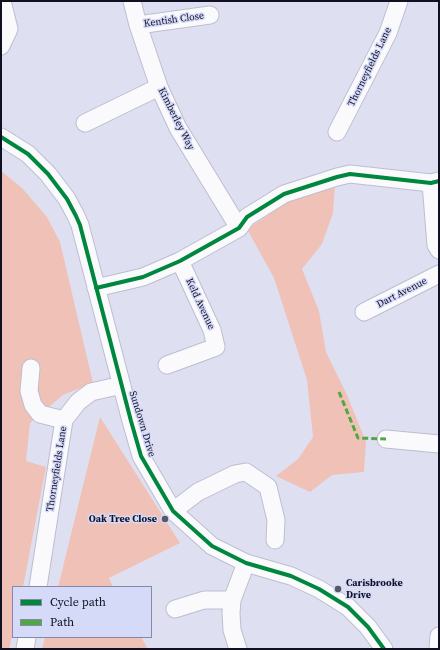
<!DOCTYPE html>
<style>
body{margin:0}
#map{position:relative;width:440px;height:650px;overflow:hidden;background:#dee0f1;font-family:"Source Serif 4",serif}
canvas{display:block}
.frame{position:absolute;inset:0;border:2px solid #0f1022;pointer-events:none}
.legend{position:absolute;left:12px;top:586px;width:140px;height:52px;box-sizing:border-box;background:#d6daf9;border:1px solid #8689a3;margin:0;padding:5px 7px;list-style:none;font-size:12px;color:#0f1022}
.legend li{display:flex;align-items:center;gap:8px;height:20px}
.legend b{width:20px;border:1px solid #8689a3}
</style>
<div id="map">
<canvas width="440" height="650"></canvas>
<div class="frame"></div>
<ul class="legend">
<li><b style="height:5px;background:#00873e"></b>Cycle path</li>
<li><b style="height:5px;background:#51a843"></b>Path</li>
</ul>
</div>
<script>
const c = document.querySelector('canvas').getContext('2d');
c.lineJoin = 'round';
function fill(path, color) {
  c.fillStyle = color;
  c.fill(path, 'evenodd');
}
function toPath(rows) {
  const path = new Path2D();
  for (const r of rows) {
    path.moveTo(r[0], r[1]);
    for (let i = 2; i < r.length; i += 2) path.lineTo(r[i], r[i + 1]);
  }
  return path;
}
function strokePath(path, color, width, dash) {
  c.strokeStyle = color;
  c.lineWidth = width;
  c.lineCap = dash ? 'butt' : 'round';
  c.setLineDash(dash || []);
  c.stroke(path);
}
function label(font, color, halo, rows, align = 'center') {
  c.font = font + ' "Source Serif 4",serif';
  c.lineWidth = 3;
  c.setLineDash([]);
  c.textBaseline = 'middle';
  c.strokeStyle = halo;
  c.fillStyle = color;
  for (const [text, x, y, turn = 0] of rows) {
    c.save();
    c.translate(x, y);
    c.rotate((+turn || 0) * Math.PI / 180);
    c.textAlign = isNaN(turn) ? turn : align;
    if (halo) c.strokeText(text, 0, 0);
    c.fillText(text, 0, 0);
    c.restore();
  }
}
fill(toPath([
 [1,171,22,188,47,217,60,242,93,383,63,395,30,423,26,461,46,467,23,587,13,587,13,633,9,649,1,649],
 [335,184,333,213,322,244,302,269,319,311,326,352,347,395,366,442,364,472,332,475,310,492,276,476,298,459,313,437,307,380,274,278,247,229,291,200],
 [100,417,180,543,109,578,113,587,58,587],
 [45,637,141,637,148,649,42,649]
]), '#f0c1b7');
const minor = toPath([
 [132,1,138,25,159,87,178,128,239,228],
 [138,25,210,15],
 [1,46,9,29,2,1],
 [85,123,159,87],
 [337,132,388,33,399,1],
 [1,137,28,154,48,174,67,199,76,216,80,225,131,421,141,456,173,511,212,546,246,563,291,576,319,589,348,607,368,627,384,649],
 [431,183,436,245,439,250],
 [96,288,143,277,180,261,239,228,247,217,284,194,337,177,350,174,431,183,439,181],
 [364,312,439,274],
 [167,365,216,347,212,330,180,261],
 [31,368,29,391,33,405,40,414,64,420],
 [386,439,439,444],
 [173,511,198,492,235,474,246,472,268,487,276,520,275,540],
 [38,587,64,420,78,402,91,392,122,385],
 [175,609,204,600,232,600],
 [25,649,27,637],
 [238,649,232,630,231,613,232,600,246,563],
 [438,649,439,636]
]);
strokePath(minor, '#bcbecf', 19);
strokePath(minor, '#fafafd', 17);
strokePath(toPath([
 [339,392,358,438,386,439]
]), '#51a843', 3, [6, 3]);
strokePath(toPath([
 [1,137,28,154,48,174,67,199,76,216,80,225,131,421,141,456,173,511,212,546,246,563,291,576,319,589,348,607,368,627,384,649],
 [96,288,143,277,180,261,239,228,247,217,284,194,337,177,350,174,431,183,439,181]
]), '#00873e', 4);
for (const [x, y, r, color] of [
 [165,519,4,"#57596a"],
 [338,589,4,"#57596a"]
]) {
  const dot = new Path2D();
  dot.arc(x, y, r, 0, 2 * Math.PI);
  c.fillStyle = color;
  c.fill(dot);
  strokePath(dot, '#d6daf9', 1.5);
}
label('10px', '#0f1022', '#d6daf9', [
 ["Kentish Close",174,20,-8],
 ["Thorneyfields Lane",370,67,-64],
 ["Kimberley Way",176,119,63],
 ["Dart Avenue",402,293,-27],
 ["Keld Avenue",200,304,65],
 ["Sundown Drive",142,424,73],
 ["Thorneyfields Lane",57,469,-81]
]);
label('bold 10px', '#0f1022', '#d6daf9', [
 ["Oak Tree Close",157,519],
 ["Carisbrooke",346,583,"left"],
 ["Drive",346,595,"left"]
], 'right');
</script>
